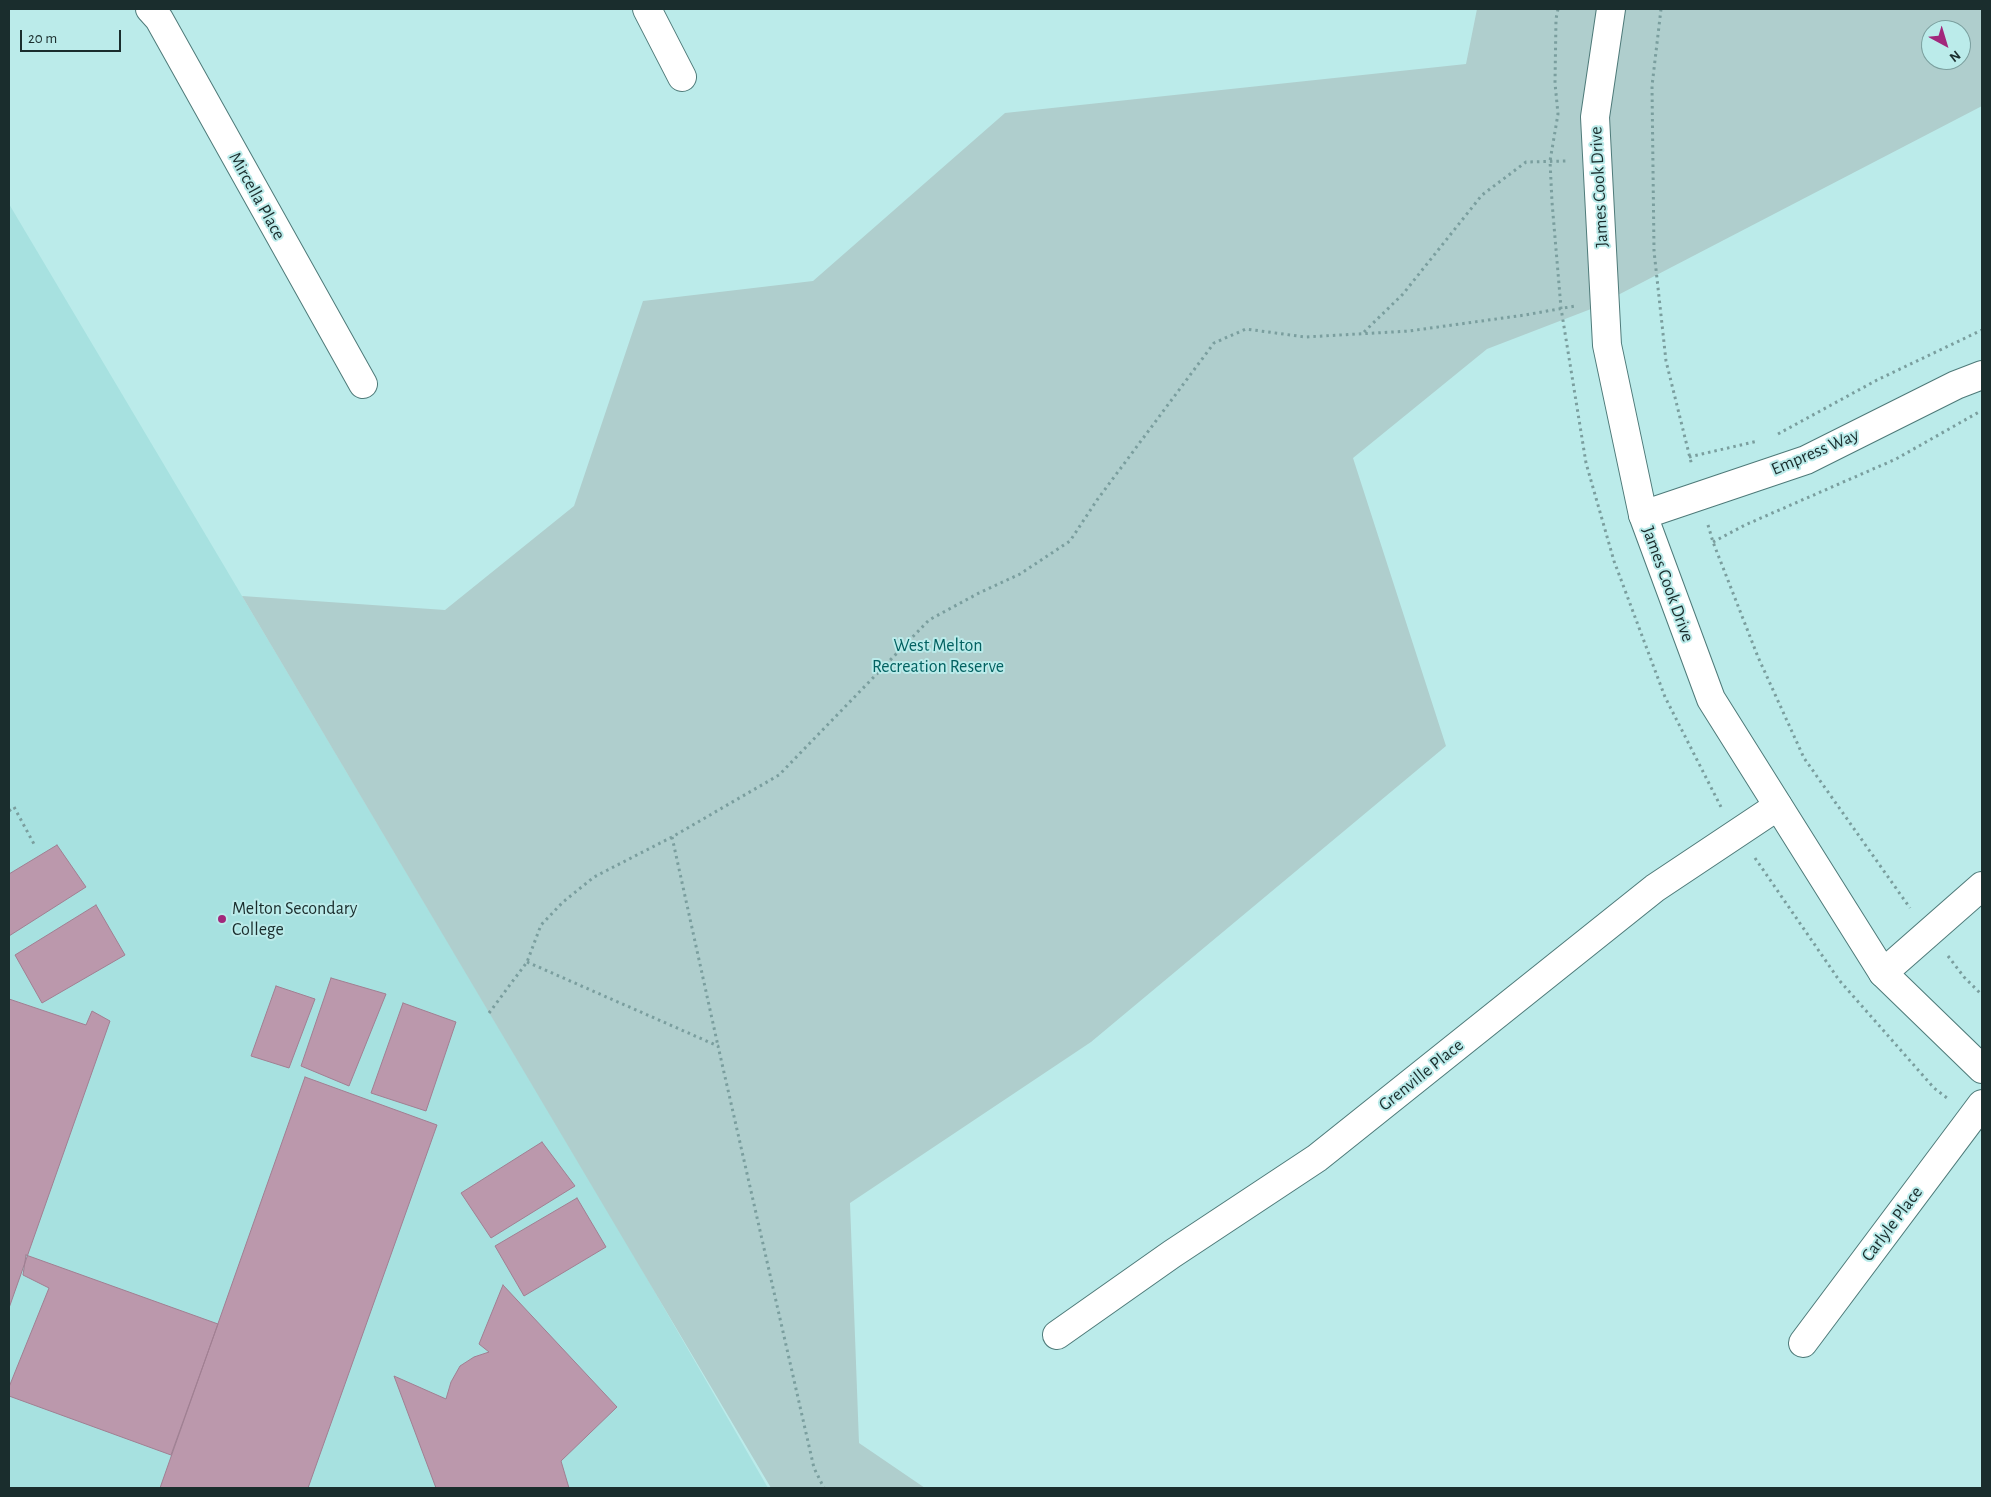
<!DOCTYPE html>
<style>
body{margin:0}
#map{position:relative;width:1991px;height:1497px;overflow:hidden;background:#bbebea;font-family:"Alegreya Sans",sans-serif}
canvas{display:block}
.frame{position:absolute;inset:0;border:10px solid #1a2d2d;pointer-events:none}
.north{position:absolute;left:1921px;top:20px;width:50px;height:50px;box-sizing:border-box;background:#bbebea;border:1px solid #7b9f9e;border-radius:50%;rotate:141deg;font-size:14px;font-weight:700;line-height:20px;text-align:center;color:#1a2d2d}
.north::after{content:'';display:block;margin:auto;width:18px;height:22px;background:#a2277b;clip-path:polygon(50% 0,100% 100%,50% 72%,0 100%)}
.scale{position:absolute;left:20px;top:30px;width:101px;height:22px;box-sizing:border-box;border:2px solid #1a2d2d;border-top:0;padding-left:6px;font-size:15px;line-height:18px;white-space:nowrap;color:#1a2d2d;-webkit-text-stroke:4px #bbebea;paint-order:stroke}
</style>
<div id="map">
<canvas width="1991" height="1497"></canvas>
<div class="frame"></div>
<div class="north">N</div>
<div class="scale">20 m</div>
</div>
<script>
const c = document.querySelector('canvas').getContext('2d');
c.lineJoin = 'round';
function fill(path, color) {
  c.fillStyle = color;
  c.fill(path, 'evenodd');
}
function toPath(rows) {
  const path = new Path2D();
  for (const r of rows) {
    path.moveTo(r[0], r[1]);
    for (let i = 2; i < r.length; i += 2) path.lineTo(r[i], r[i + 1]);
  }
  return path;
}
function strokePath(path, color, width, dash) {
  c.strokeStyle = color;
  c.lineWidth = width;
  c.lineCap = dash ? 'butt' : 'round';
  c.setLineDash(dash || []);
  c.stroke(path);
}
function label(font, color, halo, rows, align = 'center') {
  c.font = font + ' "Alegreya Sans",sans-serif';
  c.lineWidth = 4;
  c.setLineDash([]);
  c.textBaseline = 'middle';
  c.strokeStyle = halo;
  c.fillStyle = color;
  for (const [text, x, y, turn = 0] of rows) {
    c.save();
    c.translate(x, y);
    c.rotate((+turn || 0) * Math.PI / 180);
    c.textAlign = isNaN(turn) ? turn : align;
    if (halo) c.strokeText(text, 0, 0);
    c.fillText(text, 0, 0);
    c.restore();
  }
}
fill(toPath([
 [9,204,626,1242,768,1488,9,1488]
]), '#a7e1e0');
fill(toPath([
 [1477,9,1982,9,1982,106,1591,309,1487,349,1353,458,1446,746,1091,1042,850,1203,859,1443,925,1488,771,1488,242,596,445,610,574,506,643,301,813,281,1005,113,1466,64],
 [1931,30,1961,30,1961,60,1931,60]
]), '#afcecd');
const building = toPath([
 [57,845,86,887,9,936,9,874,57,845],
 [96,905,125,955,42,1003,15,955,96,905],
 [331,978,386,994,349,1086,301,1066,331,978],
 [276,986,315,999,289,1068,251,1056,276,986],
 [9,999,86,1025,92,1011,110,1021,9,1308,9,999],
 [403,1003,456,1022,426,1111,371,1093,403,1003],
 [305,1077,437,1125,308,1488,160,1488,305,1077],
 [542,1142,575,1186,491,1238,461,1193,542,1142],
 [577,1198,606,1247,524,1296,495,1246,577,1198],
 [26,1255,218,1324,171,1455,9,1396,9,1387,49,1288,23,1275,26,1255],
 [503,1285,617,1407,561,1461,569,1488,436,1488,394,1376,446,1399,451,1382,460,1366,474,1357,489,1352,479,1344,503,1285]
]);
fill(building, '#bb98ac');
strokePath(building, '#a17f92', 1);
const minor = toPath([
 [150,9,159,19,363,384],
 [647,9,682,77],
 [1643,515,1806,460,1956,385,1982,375],
 [1883,973,1982,886],
 [1057,1335,1172,1254,1317,1158,1655,888,1778,806],
 [1803,1343,1982,1104]
]);
const tertiary = toPath([
 [1611,9,1595,117,1607,345,1643,515,1711,699,1883,973,1982,1069]
]);
strokePath(minor, '#4e7a79', 30);
strokePath(tertiary, '#4e7a79', 30);
strokePath(toPath([
 [1558,9,1556,19,1555,83,1558,114,1550,161,1552,202,1561,308,1586,463,1614,561,1665,697,1721,807],
 [1661,9,1652,86,1654,251,1666,361,1692,466],
 [1364,332,1403,294,1482,195,1526,162,1567,161],
 [1778,434,1877,380,1982,330],
 [1689,457,1758,441],
 [1708,525,1713,542,1758,657,1804,758,1910,908],
 [1713,542,1745,525,1896,459,1979,412],
 [9,811,14,807,34,844],
 [672,837,718,1046],
 [1755,858,1839,980,1934,1088,1947,1098],
 [1948,956,1964,977,1982,995],
 [527,962,718,1046,814,1468,824,1488],
 [489,1013,527,962,541,925,563,902,594,877,672,837,779,775,929,620,977,594,1020,574,1070,541,1097,500,1214,343,1246,329,1305,337,1409,331,1525,315,1575,306]
]), '#7a9e9e', 3, [2.5, 4]);
strokePath(minor, '#fff', 28);
strokePath(tertiary, '#fff', 28);
for (const [x, y, r, color] of [
 [222,919,5,"#a2277b"]
]) {
  const dot = new Path2D();
  dot.arc(x, y, r, 0, 2 * Math.PI);
  c.fillStyle = color;
  c.fill(dot);
  strokePath(dot, '#bbebea', 2);
}
label('18px', '#1a2d2d', '#bbebea', [
 ["James Cook Drive",1599,187,-93],
 ["Mircella Place",257,196,61],
 ["Empress Way",1815,452,-23],
 ["James Cook Drive",1668,584,70],
 ["Grenville Place",1421,1075,-39],
 ["Carlyle Place",1892,1224,-53]
]);
label('18px', '#026161', '#bbebea', [
 ["West Melton",938,646],
 ["Recreation Reserve",938,667]
]);
label('18px', '#1a2d2d', '#bbebea', [
 ["Melton Secondary",232,909],
 ["College",232,930]
], 'left');
</script>
